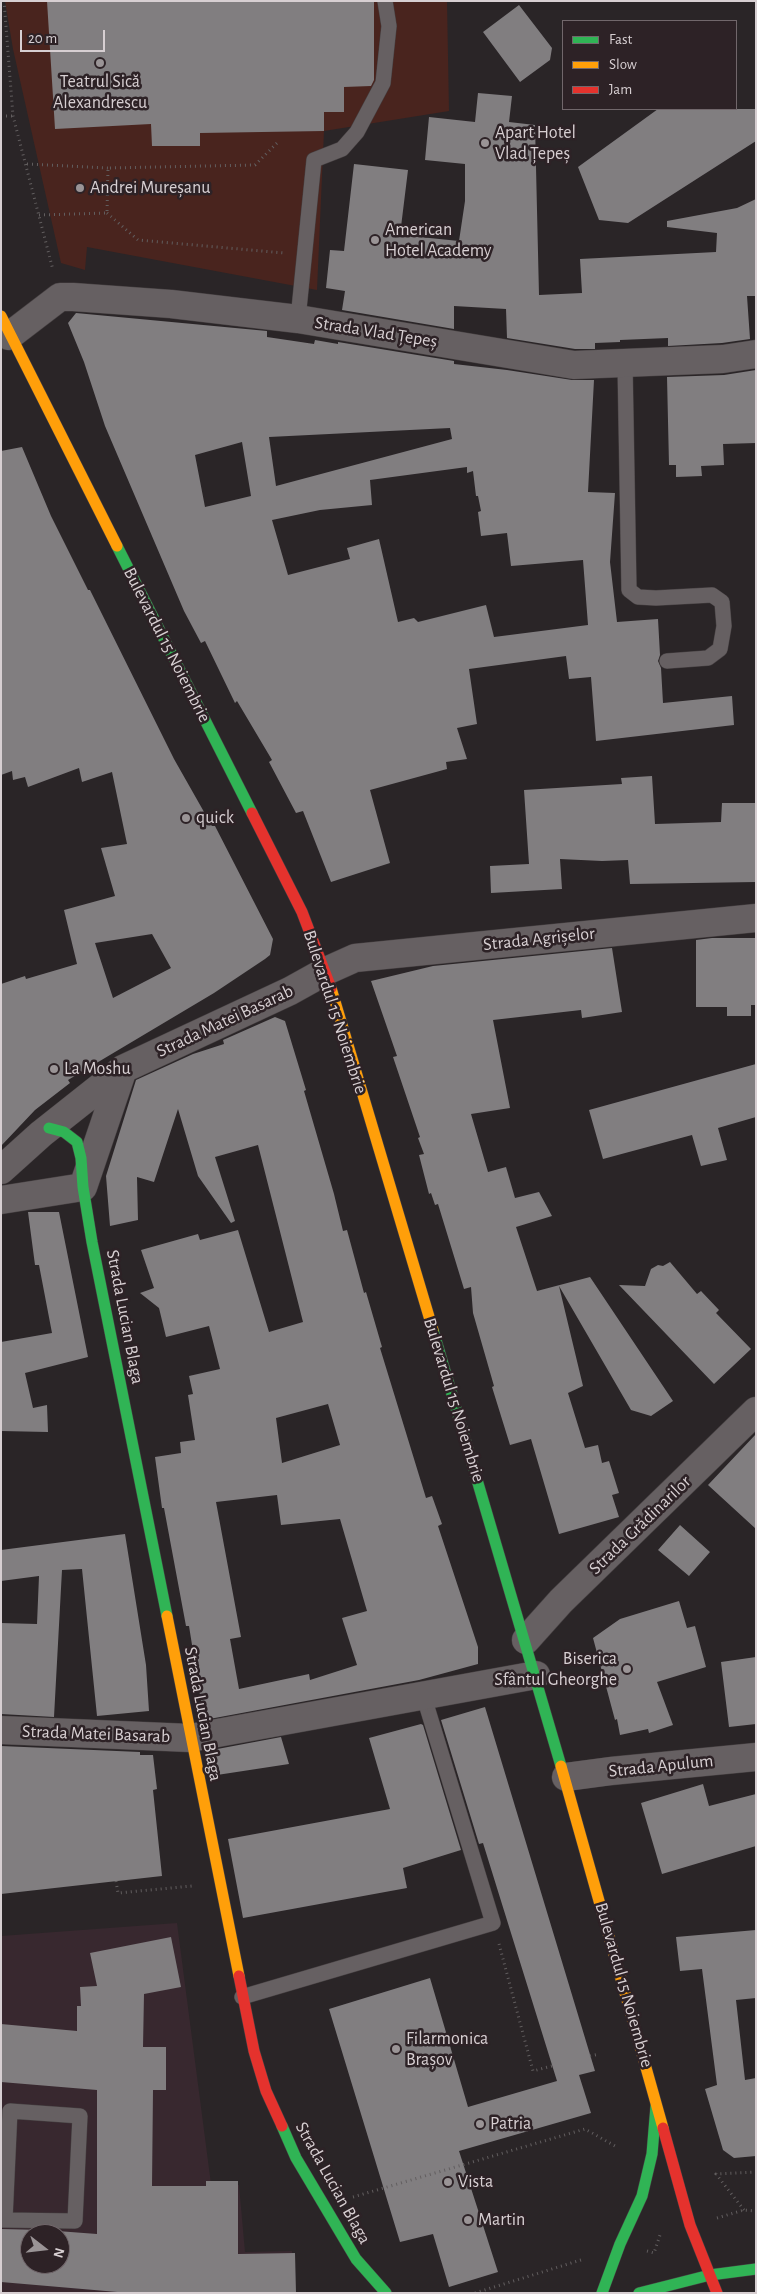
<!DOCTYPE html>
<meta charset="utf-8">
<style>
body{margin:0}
#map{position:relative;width:757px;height:2294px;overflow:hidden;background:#2a2527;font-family:"Alegreya Sans",sans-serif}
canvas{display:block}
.frame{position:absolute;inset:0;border:2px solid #d7cfd2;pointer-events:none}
.legend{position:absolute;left:562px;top:20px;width:175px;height:90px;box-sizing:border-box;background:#2d2226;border:1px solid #71676b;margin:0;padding:6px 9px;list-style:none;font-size:15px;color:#d7cfd2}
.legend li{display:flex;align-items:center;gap:10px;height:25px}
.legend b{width:25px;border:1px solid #71676b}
.north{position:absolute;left:20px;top:2224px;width:50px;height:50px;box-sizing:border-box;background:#2d2226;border:1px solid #71676b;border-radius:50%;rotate:106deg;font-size:14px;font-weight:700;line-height:20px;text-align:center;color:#d7cfd2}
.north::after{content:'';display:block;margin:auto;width:18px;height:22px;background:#9a9496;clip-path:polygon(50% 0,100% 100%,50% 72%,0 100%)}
.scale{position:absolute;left:20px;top:30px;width:85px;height:22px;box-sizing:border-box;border:2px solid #d7cfd2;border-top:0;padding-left:6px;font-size:15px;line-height:18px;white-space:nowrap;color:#d7cfd2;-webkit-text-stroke:4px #2d2226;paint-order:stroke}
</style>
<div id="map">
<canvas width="757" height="2294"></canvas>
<div class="frame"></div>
<ul class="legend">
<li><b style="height:6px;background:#30b455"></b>Fast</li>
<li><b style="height:6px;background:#ff9f0a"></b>Slow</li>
<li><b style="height:6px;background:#e5322d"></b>Jam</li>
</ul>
<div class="north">N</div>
<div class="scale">20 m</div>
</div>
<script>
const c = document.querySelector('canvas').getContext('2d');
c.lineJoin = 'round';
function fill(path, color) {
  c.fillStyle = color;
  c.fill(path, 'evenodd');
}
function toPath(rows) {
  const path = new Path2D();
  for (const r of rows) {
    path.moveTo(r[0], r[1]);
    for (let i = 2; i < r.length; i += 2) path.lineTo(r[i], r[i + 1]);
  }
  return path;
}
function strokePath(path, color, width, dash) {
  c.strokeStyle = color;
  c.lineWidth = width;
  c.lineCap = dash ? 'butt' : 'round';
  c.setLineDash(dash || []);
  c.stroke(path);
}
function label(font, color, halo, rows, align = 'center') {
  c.font = font + ' "Alegreya Sans",sans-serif';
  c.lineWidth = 5;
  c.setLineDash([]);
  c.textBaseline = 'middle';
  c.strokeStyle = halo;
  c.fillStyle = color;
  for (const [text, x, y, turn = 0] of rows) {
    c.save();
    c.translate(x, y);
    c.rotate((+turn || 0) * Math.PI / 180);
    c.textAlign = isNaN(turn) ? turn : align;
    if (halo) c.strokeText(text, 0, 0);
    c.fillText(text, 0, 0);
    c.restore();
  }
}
fill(toPath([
 [177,1923,211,2184,239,2185,245,2252,292,2251,293,2293,1,2293,1,1936],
 [30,2234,60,2234,60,2264,30,2264]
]), '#38282f');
fill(toPath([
 [5,1,447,1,449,111,324,131,317,290,87,247,85,270,61,263,13,49]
]), '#49241e');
fill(toPath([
 [47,1,374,1,374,80,371,86,344,87,344,112,324,112,324,131,200,133,200,146,152,146,151,124,55,129],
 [519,5,552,48,550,60,520,82,483,32],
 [478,93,512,96,509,122,535,125,539,295,582,293,580,259,716,252,717,233,667,227,667,221,737,208,756,199,756,296,747,296,750,339,722,343,668,346,668,338,620,340,620,342,595,343,595,349,575,349,507,338,506,309,454,306,454,329,342,310,345,291,326,288,330,250,344,251,354,164,408,170,400,235,459,241,465,201,465,164,425,160,429,117,475,122],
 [658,109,756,109,756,141,628,223,599,220,578,167],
 [76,313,267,331,267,337,314,344,315,340,338,344,338,342,454,361,454,364,507,370,572,380,594,380,588,492,615,493,610,562,617,622,658,619,660,655,658,661,661,668,663,703,732,696,734,725,596,741,591,677,569,679,566,656,469,669,477,724,457,728,467,759,446,762,447,769,370,790,390,863,331,882,303,811,296,813,269,762,272,760,237,701,235,703,205,641,201,643,184,611,105,426,84,362,68,323],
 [450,428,452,439,276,486,269,437],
 [242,442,251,496,205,507,195,455],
 [467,467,467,473,473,471,476,496,478,496,481,511,478,512,481,536,507,533,511,566,583,560,588,625,494,637,486,605,418,622,414,618,398,622,379,539,347,548,350,559,288,575,272,520,320,510,372,505,370,480],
 [756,370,756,443,723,444,724,465,701,466,702,476,676,477,676,465,669,465,667,377,724,375],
 [22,447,51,516,88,590,90,590,174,759,212,826,215,826,273,939,270,955,265,959,214,993,68,1080,70,1083,35,1110,1,1146,1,984,25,976,26,979,77,964,64,910,115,896,101,848,127,844,112,772,82,782,79,768,28,787,25,777,13,780,12,771,1,775,1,451],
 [152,934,171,968,113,998,95,943],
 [652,776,655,824,721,822,722,803,756,803,756,882,630,884,628,860,602,861,560,859,562,889,491,893,490,866,529,864,524,790,622,784,621,778],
 [712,938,756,938,756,1005,751,1005,751,1016,727,1016,727,1007,696,1007,696,940],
 [612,948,622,1012,582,1018,581,1010,493,1020,510,1108,471,1114,488,1172,506,1167,515,1198,539,1192,552,1216,516,1227,537,1291,590,1277,673,1401,651,1416,631,1410,559,1286,583,1386,568,1393,585,1448,598,1445,602,1463,609,1461,619,1493,612,1495,619,1517,559,1534,531,1439,510,1445,492,1387,494,1386,473,1313,471,1287,464,1289,438,1204,435,1205,431,1193,429,1194,419,1155,424,1154,418,1138,420,1137,393,1057,397,1056,371,981,433,966],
 [275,1017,285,1021,306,1090,304,1091,334,1194,343,1231,347,1230,364,1293,366,1292,382,1347,380,1348,426,1498,432,1496,442,1524,438,1526,478,1647,478,1664,419,1680,204,1720,189,1626,186,1626,164,1508,162,1508,155,1457,181,1453,180,1442,195,1440,188,1395,193,1394,189,1376,220,1369,209,1326,166,1337,159,1308,140,1293,154,1288,141,1250,198,1234,200,1240,238,1230,269,1332,303,1322,258,1145,215,1157,235,1221,231,1223,198,1176,178,1109,154,1182,137,1177,138,1220,110,1226,106,1176,136,1080,193,1054,224,1044,223,1040],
 [328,1404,340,1445,282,1463,276,1418],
 [277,1495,281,1525,340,1519,367,1611,342,1618,357,1665,310,1680,309,1674,239,1689,230,1639,241,1637,216,1502],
 [756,1064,756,1117,718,1128,727,1160,701,1166,692,1135,603,1159,589,1110],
 [28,1212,59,1212,88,1357,25,1373,33,1408,47,1405,48,1432,1,1431,1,1342,52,1333,39,1265,35,1265],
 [670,1262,697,1294,701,1291,719,1310,716,1313,751,1349,714,1384,619,1285,645,1286,651,1269,658,1265,663,1266],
 [756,1434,756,1529,708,1485],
 [680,1525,710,1552,689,1576,658,1550],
 [125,1534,146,1665,149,1711,97,1716,82,1569,62,1570,54,1717,1,1714,1,1623,37,1624,39,1576,1,1581,1,1550],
 [679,1601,687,1628,695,1626,706,1667,657,1682,673,1725,649,1733,648,1729,620,1735,617,1719,615,1720,593,1638,620,1619],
 [756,1657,756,1724,729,1727,721,1662],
 [485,1707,595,2071,579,2075,591,2113,459,2151,498,2272,449,2287,433,2234,400,2242,329,2009,430,1978,468,2107,557,2081,483,1843,479,1844,441,1720],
 [421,1724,423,1725,461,1850,403,1868,407,1888,243,1918,228,1839,390,1809,369,1738],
 [281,1737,289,1764,217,1775,212,1750],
 [1,1746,140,1752,140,1755,153,1755,157,1789,153,1790,162,1876,1,1894],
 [703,1784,709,1806,756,1794,756,1846,662,1874,641,1803],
 [756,1930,756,1998,736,2000,745,2080,756,2078,756,2156,734,2158,723,2150,705,2089,717,2085,702,1969,680,1971,676,1937],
 [171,1937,181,1987,144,1994,143,2047,166,2047,166,2090,153,2090,152,2186,206,2186,206,2181,238,2181,238,2254,295,2253,296,2293,129,2293,1,2282,1,2229,44,2230,97,2234,97,2090,1,2082,1,2024,77,2031,77,2006,81,2006,80,1987,97,1986,90,1953],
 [30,2234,60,2234,60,2264,30,2264]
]), '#817e80');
const lane = toPath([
 [298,319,314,160,342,149,357,132,383,83,389,26,385,1],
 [625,363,629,590,638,597,656,598,712,595,722,602,724,626,720,649,708,658,667,661],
 [242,1997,493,1923,423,1694],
 [1,2220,5,2220,75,2221,80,2116,10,2111,5,2220]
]);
const street = toPath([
 [9,336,60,297,73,297,171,304,298,319,574,365,723,359,756,354],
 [1,1170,41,1134,123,1069,290,991,326,971,355,958,756,918],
 [1,1200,83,1187,123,1069],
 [526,1640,561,1601,756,1411],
 [1,1730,190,1738,536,1675],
 [566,1777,611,1771,756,1757]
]);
const fast = toPath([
 [117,546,252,813],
 [49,1128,64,1132,77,1142,81,1158,83,1187,92,1242,167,1616],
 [433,1330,561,1766],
 [282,2126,296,2158,356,2259,386,2293],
 [602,2293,620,2244,642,2196,652,2154,656,2106],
 [639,2293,710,2275,756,2269]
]);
const slow = toPath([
 [1,316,117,546],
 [331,988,433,1330],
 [167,1616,239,1976],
 [561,1766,663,2128]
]);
const jam = toPath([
 [252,813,302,912,331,988],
 [239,1976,254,2051,266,2091,282,2126],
 [663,2128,690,2225,717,2293]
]);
strokePath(lane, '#464042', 16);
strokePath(street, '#464042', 29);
strokePath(fast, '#464042', 12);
strokePath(slow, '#464042', 12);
strokePath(jam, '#464042', 12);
strokePath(toPath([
 [4,1,13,116,53,270],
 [1,116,13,116],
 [27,164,108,168],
 [107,213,138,240,284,253],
 [39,215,107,213,108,168,255,165,277,143],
 [116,1881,118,1893,192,1886],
 [499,1944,533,2071,552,2066],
 [590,2056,599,2054],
 [353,2197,585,2129,615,2146],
 [744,2210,716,2174,756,2172],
 [717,2218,744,2210,756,2211],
 [647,2251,654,2253,660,2235],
 [475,2293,584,2259]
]), '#625e5f', 3, [1, 4]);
strokePath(lane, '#666062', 15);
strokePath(street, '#666062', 28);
strokePath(fast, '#30b455', 11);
strokePath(slow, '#ff9f0a', 11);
strokePath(jam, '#e5322d', 11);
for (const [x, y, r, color] of [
 [100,63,5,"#9a9496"],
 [485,143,5,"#9a9496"],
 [80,188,5,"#9a9496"],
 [375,240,5,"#9a9496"],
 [186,818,5,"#9a9496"],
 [54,1069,5,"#9a9496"],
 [627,1669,5,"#9a9496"],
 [396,2049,5,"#9a9496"],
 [480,2124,5,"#9a9496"],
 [448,2182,5,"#9a9496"],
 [468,2220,5,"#9a9496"]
]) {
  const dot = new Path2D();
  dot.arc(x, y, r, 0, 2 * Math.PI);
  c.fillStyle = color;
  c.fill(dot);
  strokePath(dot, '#2d2226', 2);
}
label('18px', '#d7cfd2', '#2d2226', [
 ["Teatrul Sică",100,82,"center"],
 ["Alexandrescu",100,103,"center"],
 ["Apart Hotel",495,133],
 ["Vlad Țepeș",495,154],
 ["Andrei Mureșanu",90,188],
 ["American",385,230],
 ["Hotel Academy",385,251],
 ["quick",196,818],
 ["La Moshu",64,1069],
 ["Biserica",617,1659,"right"],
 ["Sfântul Gheorghe",617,1680,"right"],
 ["Filarmonica",406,2039],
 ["Brașov",406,2060],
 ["Patria",490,2124],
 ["Vista",458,2182],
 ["Martin",478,2220]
], 'left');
label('18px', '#d7cfd2', '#2d2226', [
 ["Strada Vlad Țepeș",376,332,9],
 ["Bulevardul 15 Noiembrie",167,645,63],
 ["Strada Agrișelor",539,939,-6],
 ["Bulevardul 15 Noiembrie",335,1012,72],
 ["Strada Matei Basarab",225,1021,-25],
 ["Strada Lucian Blaga",125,1317,79],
 ["Bulevardul 15 Noiembrie",454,1400,73],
 ["Strada Grădinarilor",640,1525,-44],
 ["Strada Lucian Blaga",203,1714,79],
 ["Strada Matei Basarab",96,1734,2],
 ["Strada Apulum",661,1766,-6],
 ["Bulevardul 15 Noiembrie",624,1985,74],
 ["Strada Lucian Blaga",333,2183,61]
]);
</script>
